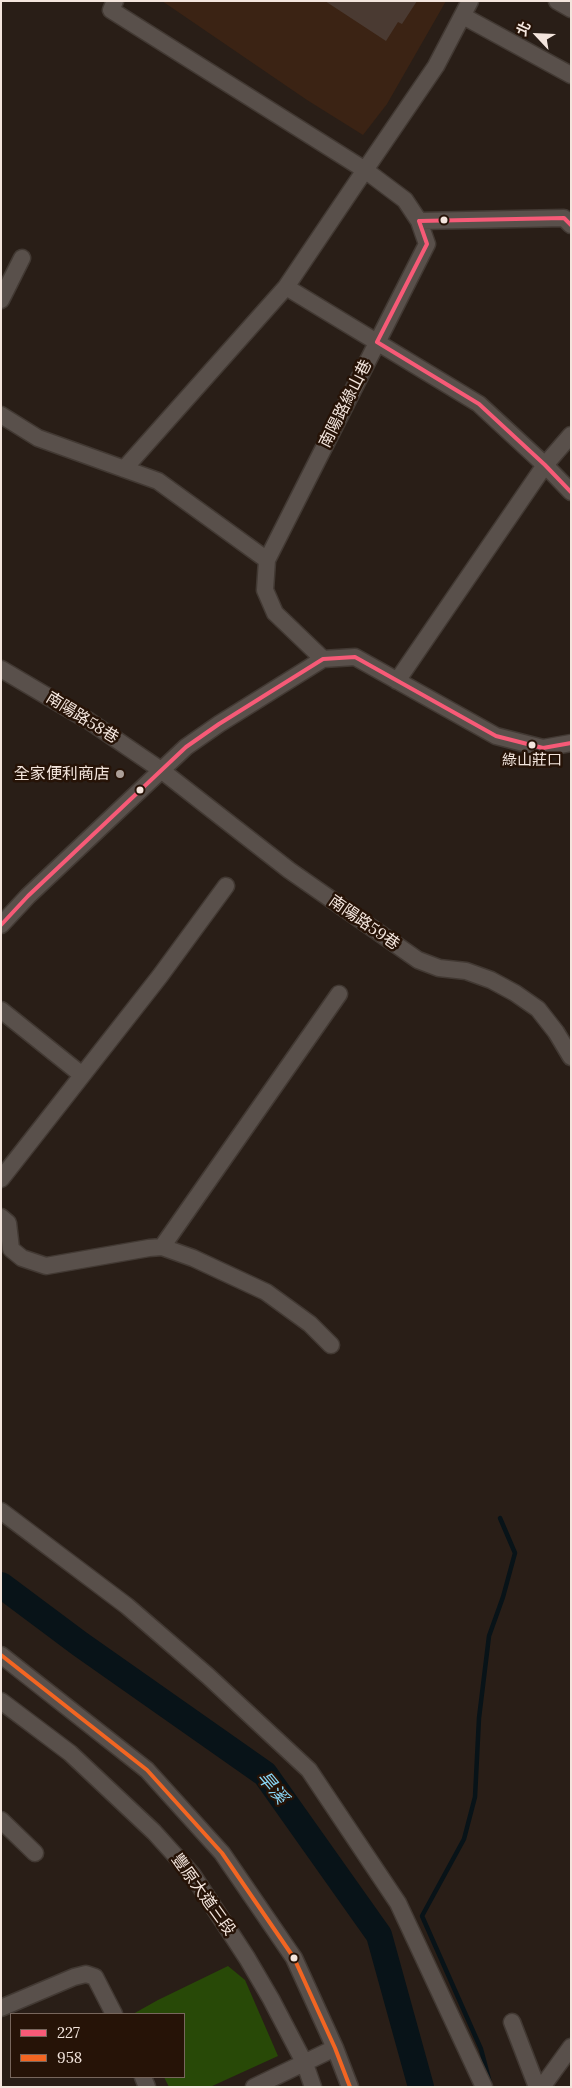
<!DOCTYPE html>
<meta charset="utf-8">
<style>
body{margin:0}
#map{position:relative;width:572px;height:2088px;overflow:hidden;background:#291e17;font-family:Lora,"Noto Sans TC",serif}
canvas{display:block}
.frame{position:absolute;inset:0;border:2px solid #f3e5dd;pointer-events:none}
.legend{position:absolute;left:10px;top:2013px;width:175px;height:65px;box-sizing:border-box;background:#261307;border:1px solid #78675d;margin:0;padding:6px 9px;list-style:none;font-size:15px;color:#f3e5dd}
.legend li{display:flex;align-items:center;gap:10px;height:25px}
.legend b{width:25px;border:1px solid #78675d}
.north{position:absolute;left:512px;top:10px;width:50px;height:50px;-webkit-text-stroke:4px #261307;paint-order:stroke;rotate:295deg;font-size:14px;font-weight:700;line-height:20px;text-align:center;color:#f3e5dd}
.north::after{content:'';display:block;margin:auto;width:18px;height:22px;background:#f3e5dd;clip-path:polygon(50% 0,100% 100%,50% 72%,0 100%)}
</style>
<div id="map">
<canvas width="572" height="2088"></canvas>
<div class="frame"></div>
<ul class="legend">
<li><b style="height:6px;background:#f75a77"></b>227</li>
<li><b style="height:6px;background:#f26522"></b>958</li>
</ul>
<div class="north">北</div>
</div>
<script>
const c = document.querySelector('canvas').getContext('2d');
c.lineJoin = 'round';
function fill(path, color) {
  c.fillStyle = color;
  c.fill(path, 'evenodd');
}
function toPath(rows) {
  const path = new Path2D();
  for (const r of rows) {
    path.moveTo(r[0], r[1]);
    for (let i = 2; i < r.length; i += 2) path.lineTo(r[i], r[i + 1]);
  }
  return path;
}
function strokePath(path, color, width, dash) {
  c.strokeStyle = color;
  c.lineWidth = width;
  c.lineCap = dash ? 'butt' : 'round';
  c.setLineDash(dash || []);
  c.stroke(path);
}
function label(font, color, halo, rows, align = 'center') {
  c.font = font + ' Lora,"Noto Sans TC",serif';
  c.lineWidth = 5;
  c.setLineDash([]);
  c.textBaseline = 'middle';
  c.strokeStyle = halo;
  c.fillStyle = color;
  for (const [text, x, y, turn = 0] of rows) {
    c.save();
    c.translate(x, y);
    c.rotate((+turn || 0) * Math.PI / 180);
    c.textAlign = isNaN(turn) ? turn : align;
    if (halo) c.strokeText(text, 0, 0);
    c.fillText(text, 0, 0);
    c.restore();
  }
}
fill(toPath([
 [162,1,446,1,387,104,363,135,307,100]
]), '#3b2314');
fill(toPath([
 [228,1966,245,1980,278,2056,210,2087,169,2087,164,2077,184,2077,184,2014,133,2014,158,2000]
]), '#284907');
strokePath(toPath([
 [490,2083,481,2049,422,1916,464,1839,475,1797,479,1718,489,1636,503,1597,515,1553,500,1518]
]), '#081318', 4.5);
strokePath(toPath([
 [1,1585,80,1644,265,1774,379,1935,421,2087]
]), '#081318', 26);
fill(toPath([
 [325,1,417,1,402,24,398,22,386,41]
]), '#4a3a32');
const minor = toPath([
 [115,1,111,10,365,170,286,287,479,404,545,465,571,492],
 [557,1,571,9],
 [463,16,571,75],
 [419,221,564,218,571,225],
 [1,300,22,258],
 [1,415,38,438,158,481,267,560],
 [124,469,286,287],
 [323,659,275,613,265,590,267,560,427,244,419,221,405,200,365,170,436,66,470,1],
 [1,669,89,721,161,770,289,870,418,960,439,968,466,971,491,980,515,993,538,1009,556,1032,571,1057],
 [397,681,545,465,571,435],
 [1,925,28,896,186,747,219,724,323,659,355,657,496,736,543,748,571,743],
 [1,1010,82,1075],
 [1,1179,160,976,226,886],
 [1,1217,8,1223,11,1249,22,1258,46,1266,149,1248,162,1247,193,1258,266,1292,310,1324,331,1345],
 [162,1247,339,994],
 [1,1511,127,1606,208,1676,309,1770,398,1903,484,2087],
 [1,1655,147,1770,222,1853,294,1958,335,2048,350,2087],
 [1,1701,70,1753,154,1832,192,1874,247,1958,271,1999,305,2064,313,2087],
 [1,1820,35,1853],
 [1,2008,74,1977,86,1974,95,1977,114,2014],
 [512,2022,537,2087],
 [143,2077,147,2087],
 [254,2087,335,2048],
 [542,2087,571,2047]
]);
strokePath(minor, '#423933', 19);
strokePath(minor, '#59504b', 16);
strokePath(toPath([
 [419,221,564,218,571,225],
 [377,342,479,404,545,465,571,492],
 [377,342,427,244,419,221],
 [1,925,28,896,186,747,219,724,323,659,355,657,496,736,543,748,571,743]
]), '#f75a77', 4);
strokePath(toPath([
 [1,1655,147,1770,222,1853,294,1958,335,2048,350,2087]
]), '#f26522', 4);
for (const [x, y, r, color] of [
 [444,220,4.5,"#f3e5dd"],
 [532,745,4.5,"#f3e5dd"],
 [120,774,5,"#ac9f98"],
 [140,790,4.5,"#f3e5dd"],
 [294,1958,4.5,"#f3e5dd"]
]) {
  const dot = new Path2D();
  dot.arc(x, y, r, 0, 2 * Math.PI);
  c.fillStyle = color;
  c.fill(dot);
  strokePath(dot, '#261307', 2);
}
label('15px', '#f3e5dd', '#261307', [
 ["綠山莊口",532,761]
]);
label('16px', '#f3e5dd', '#261307', [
 ["南陽路綠山巷",346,404,-63],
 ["南陽路58巷",82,718,32],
 ["南陽路59巷",364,923,35],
 ["豐原大道三段",203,1895,54]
]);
label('16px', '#f3e5dd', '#261307', [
 ["全家便利商店",110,774]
], 'right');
label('italic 18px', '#8ad7f7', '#261307', [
 ["旱溪",272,1788,50]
]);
</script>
